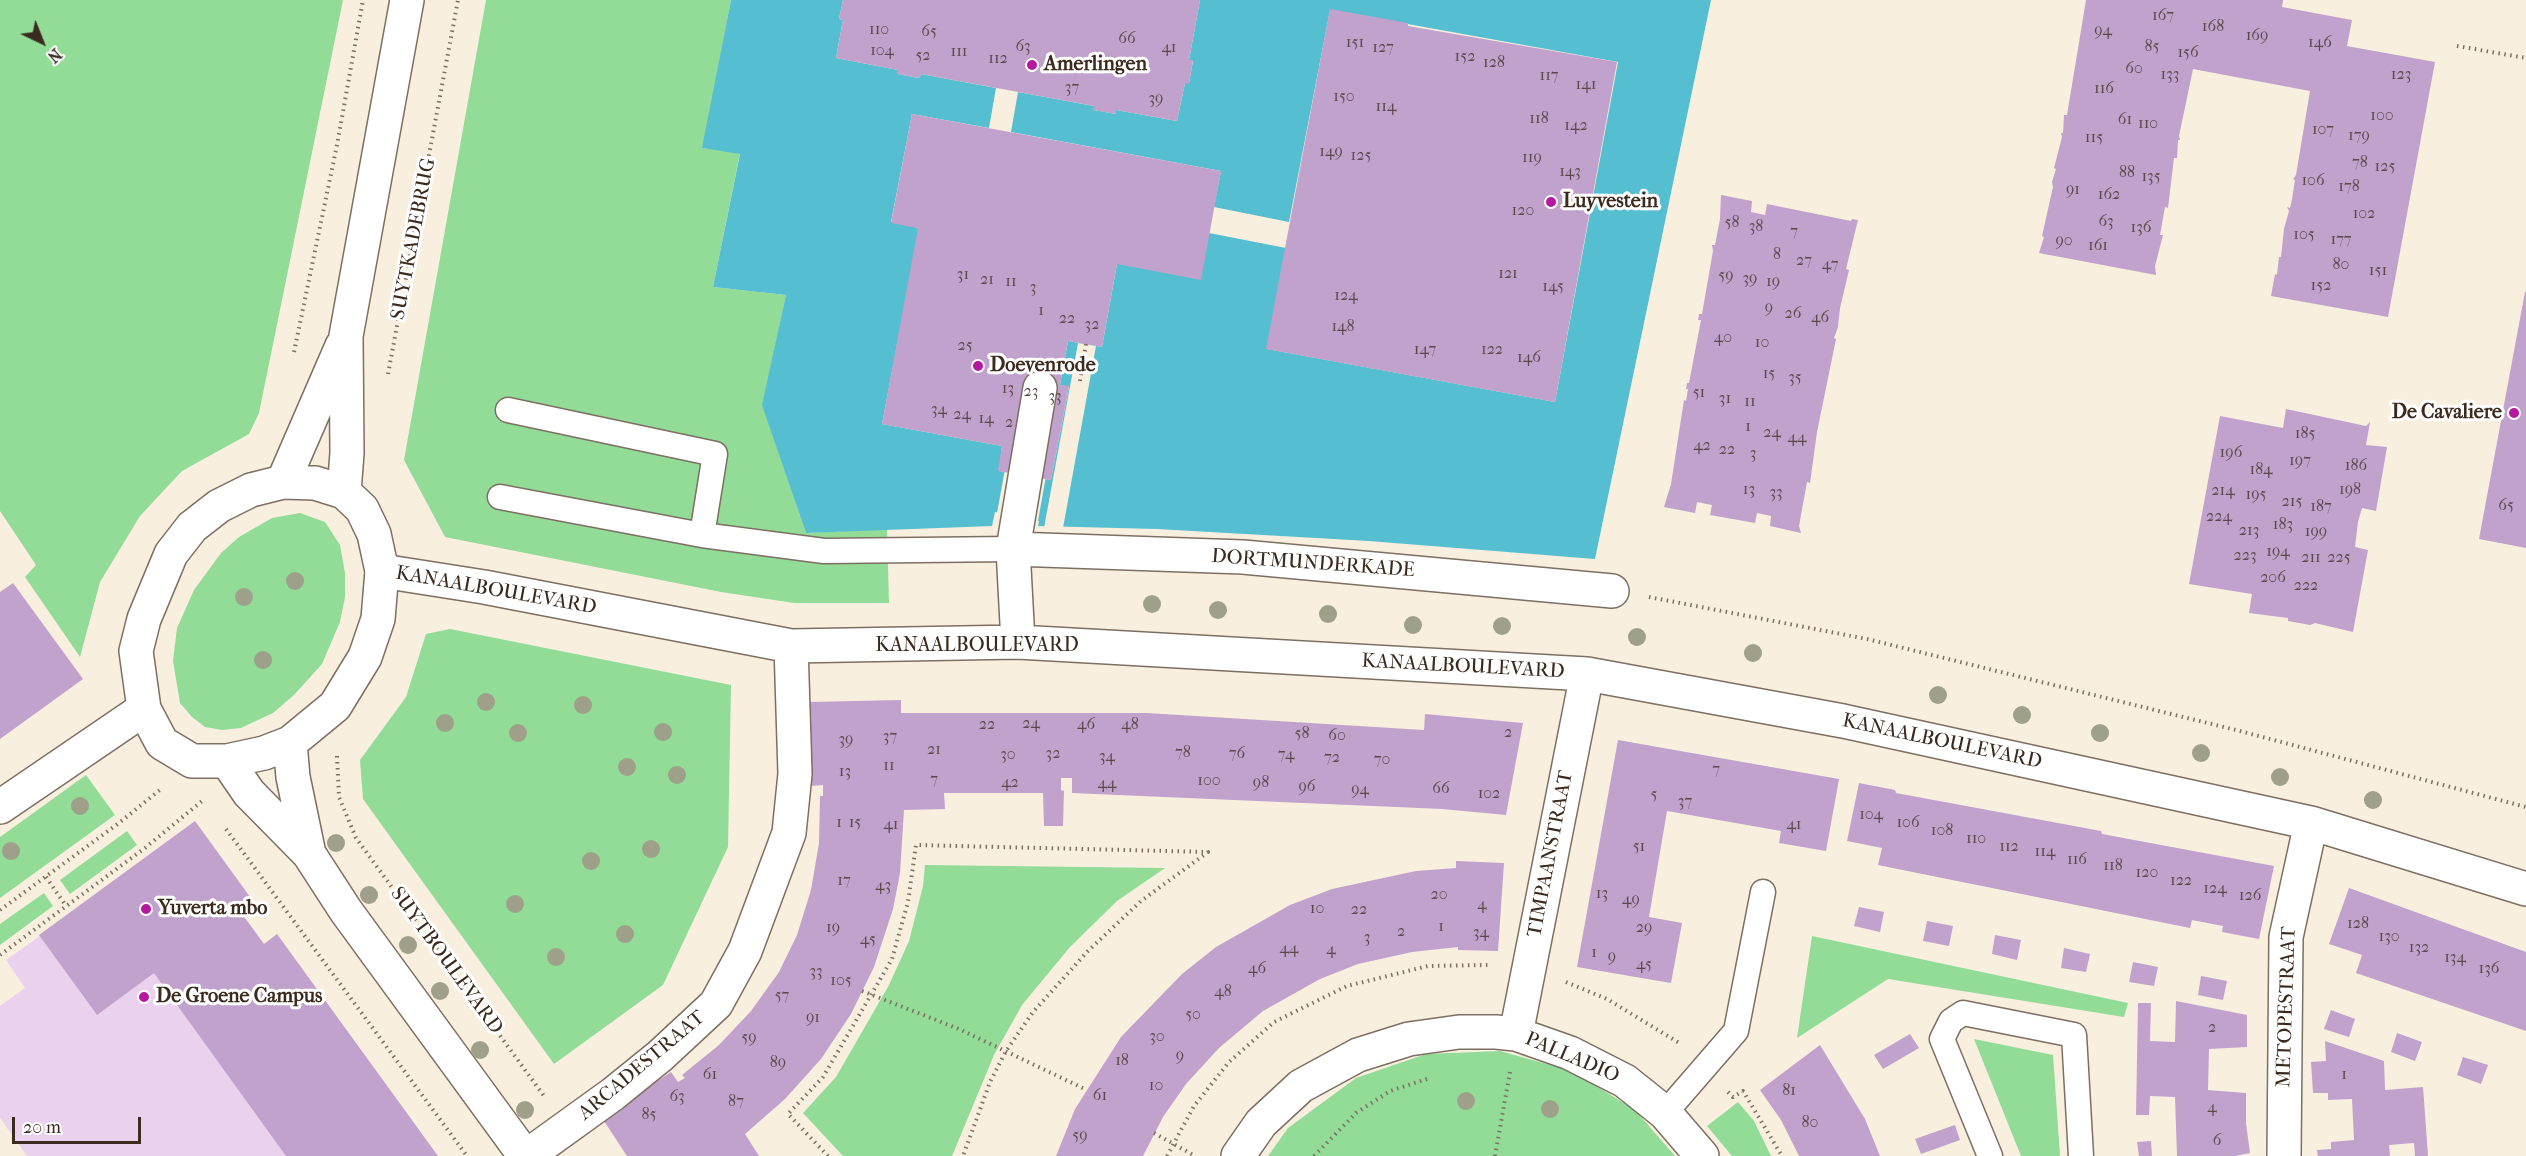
<!DOCTYPE html>
<style>
body{margin:0}
#map{position:relative;width:2526px;height:1156px;overflow:hidden;background:#f8efdf;font-family:"IM FELL French Canon",serif}
canvas{display:block}
.north{position:absolute;left:12px;top:12px;width:60px;height:60px;-webkit-text-stroke:4px #fff;paint-order:stroke;rotate:137deg;font-size:16px;font-weight:700;line-height:24px;text-align:center;color:#3b2a1e}
.north::after{content:'';display:block;margin:auto;width:21px;height:27px;background:#3b2a1e;clip-path:polygon(50% 0,100% 100%,50% 72%,0 100%)}
.scale{position:absolute;left:12px;top:1117px;width:129px;height:27px;box-sizing:border-box;border:3px solid #3b2a1e;border-top:0;padding-left:8px;font-size:18px;line-height:21px;white-space:nowrap;color:#3b2a1e;-webkit-text-stroke:4px #fff;paint-order:stroke}
</style>
<div id="map">
<canvas width="2526" height="1156"></canvas>
<div class="north">N</div>
<div class="scale">20 m</div>
</div>
<script>
const c = document.querySelector('canvas').getContext('2d');
c.lineJoin = 'round';
function fill(path, color) {
  c.fillStyle = color;
  c.fill(path, 'evenodd');
}
function toPath(rows) {
  const path = new Path2D();
  for (const r of rows) {
    path.moveTo(r[0], r[1]);
    for (let i = 2; i < r.length; i += 2) path.lineTo(r[i], r[i + 1]);
  }
  return path;
}
function strokePath(path, color, width, dash) {
  c.strokeStyle = color;
  c.lineWidth = width;
  c.lineCap = dash ? 'butt' : 'round';
  c.setLineDash(dash || []);
  c.stroke(path);
}
function label(font, color, halo, rows, align = 'center') {
  c.font = font + ' "IM FELL French Canon",serif';
  c.lineWidth = 6;
  c.setLineDash([]);
  c.textBaseline = 'middle';
  c.strokeStyle = halo;
  c.fillStyle = color;
  for (const [text, x, y, turn = 0] of rows) {
    c.save();
    c.translate(x, y);
    c.rotate((+turn || 0) * Math.PI / 180);
    c.textAlign = isNaN(turn) ? turn : align;
    if (halo) c.strokeText(text, 0, 0);
    c.fillText(text, 0, 0);
    c.restore();
  }
}
fill(toPath([
 [167,846,390,1156,27,1156,0,1118,0,1006,25,988,6,960]
]), '#ead1ed');
fill(toPath([
 [0,0,343,0,259,413,249,434,182,471,140,516,100,582,80,657,25,577,36,565,0,511],
 [486,0,731,0,703,148,740,153,713,287,786,295,763,405,806,533,887,529,889,603,794,603,721,592,445,537,404,460],
 [300,513,325,522,340,545,345,573,345,597,340,622,322,664,294,695,273,713,241,728,222,730,205,727,192,717,180,703,173,661,177,628,194,590,221,553,239,537,272,518],
 [450,629,731,685,728,847,663,985,554,1064,363,799,360,760,406,697,426,634],
 [86,775,115,815,0,898,0,837],
 [127,831,137,845,70,894,60,880],
 [925,865,1165,868,1117,901,1070,947,1022,1005,994,1055,952,1156,843,1156,803,1113,836,1077,889,985,909,941,923,886],
 [44,893,53,906,0,945,0,924],
 [1812,936,2128,1003,2124,1017,1888,979,1797,1038],
 [1974,1039,2053,1055,2060,1156,2021,1156],
 [1500,1051,1572,1071,1635,1110,1675,1156,1268,1156,1288,1128,1356,1078,1426,1054],
 [1738,1102,1754,1121,1771,1156,1732,1156,1707,1126]
]), '#92dc98');
fill(toPath([
 [731,0,843,0,839,19,843,20,836,58,898,70,898,74,919,78,921,74,996,88,989,128,912,114,891,222,919,228,882,424,1002,446,999,471,1051,480,1069,387,1060,385,1068,341,1102,347,1117,264,1209,233,1286,248,1267,349,1555,402,1618,62,1330,10,1289,222,1214,207,1221,171,1011,132,1018,92,1094,106,1094,110,1116,114,1116,110,1177,121,1185,83,1189,83,1193,61,1189,60,1200,0,1711,0,1595,559,1369,541,1157,529,1038,526,1039,521,995,512,992,526,806,533,762,405,786,295,713,287,740,154,702,148]
]), '#55bed1');
fill(toPath([
 [1078,343,1096,346,1063,528,1044,528],
 [1005,469,1046,476,1038,521,997,513]
]), '#f8efdf');
fill(toPath([
 [843,0,1200,0,1189,60,1193,60,1189,84,1185,83,1177,121,1116,110,1116,114,1093,110,1094,106,921,74,919,78,897,74,898,70,836,58,843,20,839,19],
 [2086,0,2283,0,2282,7,2352,20,2347,46,2435,62,2388,317,2271,296,2275,274,2277,275,2279,257,2281,257,2284,229,2289,211,2287,207,2290,208,2292,199,2295,180,2293,179,2296,175,2310,91,2193,69,2179,136,2180,140,2178,140,2177,158,2174,158,2168,208,2165,207,2160,235,2163,235,2155,266,2156,275,2039,253,2044,237,2042,236,2053,187,2052,182,2056,169,2054,168,2062,137,2061,133,2063,133,2064,115,2067,115],
 [1330,9,1408,23,1408,26,1617,62,1555,402,1266,349],
 [912,114,1221,171,1201,280,1117,264,1102,347,1068,341,1060,385,1069,386,1051,480,998,471,1002,446,882,424,918,228,891,223],
 [1721,195,1752,201,1751,212,1765,215,1767,204,1851,221,1852,219,1858,220,1846,269,1849,270,1840,308,1838,327,1834,338,1836,339,1817,432,1810,483,1807,482,1799,526,1801,533,1770,526,1771,516,1757,513,1755,523,1710,515,1712,505,1697,502,1695,513,1664,507,1671,484,1684,400,1686,401,1688,389,1686,389,1687,383,1689,383,1701,320,1698,320,1699,314,1702,314,1713,251,1712,245,1715,245,1720,219],
 [2525,292,2526,292,2526,548,2479,539],
 [2286,409,2366,426,2370,422,2366,445,2387,447,2376,511,2362,508,2358,522,2355,547,2368,550,2353,632,2315,623,2310,625,2288,621,2288,618,2249,613,2252,594,2189,584,2220,416,2283,428],
 [13,583,83,679,0,739,0,592],
 [901,700,901,713,1147,713,1424,730,1425,714,1523,723,1506,815,1442,809,1072,793,1072,778,1061,778,1061,790,1064,791,1063,826,1044,826,1043,793,944,793,945,809,904,810,900,873,893,909,874,967,851,1014,821,1059,785,1099,745,1134,759,1156,627,1156,602,1118,671,1072,678,1082,685,1078,682,1075,719,1045,751,1011,779,972,797,935,811,890,819,843,820,796,823,796,823,785,811,786,809,702],
 [1618,740,1839,779,1826,851,1779,843,1781,831,1667,811,1649,917,1682,923,1671,983,1577,967],
 [1859,783,1895,790,1896,793,2101,831,2102,834,2274,866,2259,939,2222,932,2223,926,2192,920,2190,928,1878,865,1882,848,1847,841],
 [195,821,253,901,240,911,264,944,277,934,438,1156,286,1156,154,973,97,1015,92,1008,39,935],
 [1456,861,1504,863,1498,951,1458,950,1458,947,1412,952,1358,964,1320,979,1263,1011,1219,1048,1186,1084,1163,1117,1143,1156,1056,1156,1075,1109,1121,1037,1182,974,1216,947,1290,905,1332,889,1416,871,1456,868],
 [2349,888,2526,952,2526,1031,2356,973,2362,955,2329,944],
 [1859,907,1884,912,1880,932,1854,926],
 [1927,921,1953,926,1949,946,1923,941],
 [1995,935,2021,940,2017,960,1992,954],
 [2064,948,2090,954,2086,972,2061,968],
 [2133,962,2158,967,2154,986,2129,982],
 [2201,976,2227,981,2223,1000,2198,995],
 [2176,1001,2247,1015,2247,1047,2209,1049,2208,1090,2246,1093,2246,1123,2250,1153,2235,1156,2177,1156,2175,1097,2150,1096,2149,1115,2136,1115,2138,1003,2151,1003,2150,1041,2175,1042],
 [2331,1010,2355,1019,2349,1037,2324,1029],
 [2397,1033,2422,1042,2415,1061,2391,1052],
 [1910,1034,1919,1048,1883,1069,1874,1055],
 [2325,1041,2384,1061,2385,1090,2423,1087,2428,1156,2415,1156,2414,1143,2389,1145,2390,1156,2318,1156,2317,1150,2331,1149,2331,1142,2354,1140,2352,1099,2328,1100,2328,1093,2313,1093,2311,1062,2326,1061],
 [1820,1045,1865,1119,1880,1156,1799,1156,1781,1120,1760,1090],
 [2463,1057,2488,1065,2481,1084,2457,1075],
 [1955,1125,1960,1140,1921,1154,1915,1139],
 [2151,1141,2152,1156,2139,1156,2137,1142]
]), '#c0a2cd');
const service = toPath([
 [508,410,715,454,702,535,824,551,1013,549],
 [500,497,702,535],
 [1665,1113,1736,1031,1763,892],
 [1990,1156,1942,1039,1951,1021,1963,1013,2074,1035,2081,1156]
]);
const minor = toPath([
 [1013,549,1243,557,1612,591],
 [382,571,484,587,791,646,1018,642,1587,674,1843,721,2311,823,2526,889],
 [1018,642,1013,549,1040,388],
 [0,807,144,709],
 [1516,1034,1587,674],
 [527,1156,613,1094,660,1056,716,1004,745,951,789,833,795,774,791,646],
 [1238,1156,1261,1123,1301,1086,1358,1055,1409,1039,1459,1032,1496,1032,1516,1034,1570,1053,1625,1081,1665,1113,1702,1156],
 [2284,1156,2286,937,2311,823]
]);
const tertiary = toPath([
 [283,482,315,483,344,492,362,509,374,534,382,571,378,619,365,657,335,706,290,743,264,753,227,761,192,761,162,743,144,709,136,651,144,619,171,554,192,527,219,506,251,490,283,482],
 [283,482,342,346],
 [344,492,347,453,346,336,407,0],
 [290,743,293,777,309,854],
 [227,761,249,793,309,854,346,911,525,1156]
]);
strokePath(service, '#7d6f62', 27);
strokePath(minor, '#7d6f62', 36);
strokePath(tertiary, '#7d6f62', 36);
strokePath(toPath([
 [2457,46,2526,58],
 [294,352,337,145,363,0],
 [388,374,458,0],
 [1080,381,1086,344],
 [1649,597,1867,639,2236,730,2526,807],
 [337,756,339,797,356,838,544,1096],
 [226,829,467,1156],
 [46,877,66,906],
 [0,910,119,823,161,789],
 [0,955,145,848,202,801],
 [1566,982,1607,999,1681,1044],
 [862,991,959,1029,1087,1090],
 [1728,1092,1733,1097,1743,1091,1782,1156],
 [1154,1133,1195,1156],
 [828,1156,788,1114,823,1077,892,959,908,902,916,845,1208,852,1141,901,1088,951,1033,1012,1006,1051,990,1082,963,1156],
 [1167,1156,1194,1106,1229,1062,1274,1022,1347,986,1428,966,1489,965],
 [1314,1156,1356,1113,1390,1091,1430,1078],
 [1495,1156,1510,1072]
]), '#7d6f62', 4, [1.5, 4.5]);
strokePath(service, '#fff', 24);
strokePath(minor, '#fff', 33);
strokePath(tertiary, '#fff', 33);
c.fillStyle = '#9ea089';
for (const [x, y] of [
 [295,581],
 [244,597],
 [1152,604],
 [1218,610],
 [1328,614],
 [1413,625],
 [1502,626],
 [1637,637],
 [1753,653],
 [263,660],
 [1938,695],
 [486,702],
 [583,705],
 [2022,715],
 [445,723],
 [663,732],
 [518,733],
 [2100,733],
 [2201,753],
 [627,767],
 [677,775],
 [2280,777],
 [2373,800],
 [80,806],
 [336,843],
 [651,849],
 [11,851],
 [591,861],
 [369,895],
 [515,904],
 [625,934],
 [408,945],
 [556,957],
 [440,991],
 [480,1050],
 [1466,1101],
 [1550,1109],
 [525,1110]
]) {
  c.beginPath();
  c.arc(x, y, 9, 0, 2 * Math.PI);
  c.fill();
}
for (const [x, y, r, color] of [
 [1032,65,6,"#b5179e"],
 [1551,202,6,"#b5179e"],
 [978,366,6,"#b5179e"],
 [2514,413,6,"#b5179e"],
 [146,909,6,"#b5179e"],
 [144,997,6,"#b5179e"]
]) {
  const dot = new Path2D();
  dot.arc(x, y, r, 0, 2 * Math.PI);
  c.fillStyle = color;
  c.fill(dot);
  strokePath(dot, '#fff', 2);
}
label('16px', '#5c484a', null, [
 ["167",2163,16],
 ["168",2213,27],
 ["110",879,30],
 ["94",2103,31],
 ["65",929,32],
 ["169",2257,36],
 ["66",1127,39],
 ["151",1355,43],
 ["146",2320,43],
 ["63",1023,47],
 ["85",2152,47],
 ["41",1169,48],
 ["127",1383,48],
 ["104",882,51],
 ["111",959,52],
 ["156",2188,53],
 ["52",923,56],
 ["152",1465,57],
 ["112",998,59],
 ["128",1494,63],
 ["60",2134,69],
 ["133",2170,75],
 ["123",2401,75],
 ["117",1549,76],
 ["141",1586,85],
 ["37",1072,88],
 ["116",2104,89],
 ["150",1344,97],
 ["39",1156,99],
 ["114",1386,107],
 ["100",2382,116],
 ["118",1539,119],
 ["61",2125,120],
 ["110",2148,124],
 ["142",1576,126],
 ["107",2323,130],
 ["179",2359,136],
 ["115",2094,138],
 ["149",1331,152],
 ["125",1361,156],
 ["119",1532,158],
 ["78",2360,163],
 ["125",2385,167],
 ["143",1570,172],
 ["88",2127,173],
 ["135",2151,177],
 ["106",2313,181],
 ["178",2349,187],
 ["91",2073,190],
 ["162",2109,195],
 ["120",1523,211],
 ["102",2364,214],
 ["63",2106,222],
 ["58",1732,223],
 ["38",1756,227],
 ["136",2141,228],
 ["7",1794,232],
 ["105",2304,235],
 ["177",2341,240],
 ["90",2064,241],
 ["161",2098,246],
 ["8",1777,255],
 ["27",1804,261],
 ["47",1830,265],
 ["80",2341,265],
 ["151",2378,271],
 ["121",1508,274],
 ["31",963,275],
 ["59",1726,276],
 ["39",1750,279],
 ["21",987,280],
 ["11",1011,282],
 ["19",1773,282],
 ["152",2321,286],
 ["145",1553,287],
 ["3",1033,288],
 ["124",1346,296],
 ["9",1769,308],
 ["1",1041,311],
 ["26",1793,314],
 ["46",1820,318],
 ["22",1067,319],
 ["32",1092,325],
 ["148",1343,327],
 ["40",1723,338],
 ["10",1762,343],
 ["25",965,346],
 ["147",1425,350],
 ["122",1492,350],
 ["146",1529,358],
 ["15",1769,374],
 ["35",1795,378],
 ["13",1008,389],
 ["23",1031,392],
 ["51",1699,393],
 ["33",1055,397],
 ["31",1725,399],
 ["11",1750,402],
 ["34",939,410],
 ["24",962,415],
 ["14",986,419],
 ["2",1009,423],
 ["1",1748,427],
 ["24",1772,433],
 ["185",2305,434],
 ["44",1797,438],
 ["42",1702,446],
 ["22",1727,450],
 ["196",2231,453],
 ["3",1753,454],
 ["197",2300,461],
 ["186",2356,466],
 ["184",2261,470],
 ["13",1749,490],
 ["198",2350,490],
 ["214",2223,491],
 ["33",1776,493],
 ["195",2256,495],
 ["215",2292,502],
 ["65",2506,506],
 ["187",2321,507],
 ["224",2219,517],
 ["183",2283,525],
 ["213",2249,531],
 ["199",2316,532],
 ["194",2278,552],
 ["223",2245,556],
 ["211",2311,558],
 ["225",2339,558],
 ["206",2273,578],
 ["222",2306,586],
 ["24",1031,724],
 ["22",987,725],
 ["46",1086,725],
 ["48",1130,725],
 ["2",1508,733],
 ["58",1302,734],
 ["60",1337,736],
 ["37",890,737],
 ["39",846,740],
 ["21",934,750],
 ["78",1183,753],
 ["32",1053,754],
 ["76",1237,754],
 ["30",1008,755],
 ["74",1286,755],
 ["34",1107,757],
 ["72",1332,758],
 ["70",1382,760],
 ["11",889,766],
 ["7",1716,770],
 ["13",845,772],
 ["7",934,780],
 ["100",1209,781],
 ["42",1010,783],
 ["98",1261,783],
 ["44",1107,784],
 ["96",1307,787],
 ["66",1441,789],
 ["94",1360,790],
 ["102",1489,794],
 ["5",1654,795],
 ["37",1685,802],
 ["104",1871,815],
 ["1",839,823],
 ["15",855,823],
 ["106",1908,823],
 ["41",891,825],
 ["41",1794,825],
 ["108",1942,831],
 ["110",1976,839],
 ["51",1639,847],
 ["112",2009,847],
 ["114",2045,852],
 ["116",2077,860],
 ["118",2113,866],
 ["120",2147,873],
 ["17",844,881],
 ["122",2181,881],
 ["43",883,886],
 ["124",2215,889],
 ["13",1602,894],
 ["20",1439,895],
 ["126",2250,896],
 ["49",1631,900],
 ["4",1482,905],
 ["10",1317,909],
 ["22",1359,910],
 ["128",2358,924],
 ["1",1441,927],
 ["19",833,928],
 ["29",1644,928],
 ["2",1401,932],
 ["34",1481,933],
 ["130",2389,937],
 ["3",1367,938],
 ["45",868,940],
 ["132",2419,948],
 ["44",1289,949],
 ["4",1331,950],
 ["1",1594,953],
 ["9",1612,957],
 ["134",2455,958],
 ["45",1644,965],
 ["46",1257,969],
 ["136",2489,969],
 ["33",816,972],
 ["105",841,981],
 ["48",1223,992],
 ["57",782,996],
 ["50",1193,1015],
 ["91",813,1018],
 ["2",2212,1028],
 ["30",1157,1037],
 ["59",749,1038],
 ["9",1180,1056],
 ["18",1122,1061],
 ["89",778,1063],
 ["61",710,1075],
 ["1",2344,1075],
 ["10",1156,1086],
 ["81",1789,1091],
 ["61",1100,1096],
 ["63",677,1097],
 ["87",736,1102],
 ["4",2212,1108],
 ["85",649,1115],
 ["80",1810,1123],
 ["59",1080,1136],
 ["6",2217,1141]
]);
label('bold 20px', '#3b2a1e', '#fff', [
 ["Amerlingen",1044,65],
 ["Luyvestein",1563,202],
 ["Doevenrode",990,366],
 ["De Cavaliere",2502,413,"right"],
 ["Yuverta mbo",158,909],
 ["De Groene Campus",156,997]
], 'left');
label('20px', '#3b2a1e', '#fff', [
 ["SUYTKADEBRUG",414,239,-79],
 ["DORTMUNDERKADE",1313,564,4],
 ["KANAALBOULEVARD",496,591,10],
 ["KANAALBOULEVARD",977,646],
 ["KANAALBOULEVARD",1463,667,3],
 ["KANAALBOULEVARD",1942,742,12],
 ["TIMPAANSTRAAT",1551,854,-79],
 ["SUYTBOULEVARD",446,961,54],
 ["METOPESTRAAT",2287,1007,-88],
 ["PALLADIO",1572,1058,23],
 ["ARCADESTRAAT",642,1066,-40]
]);
</script>
